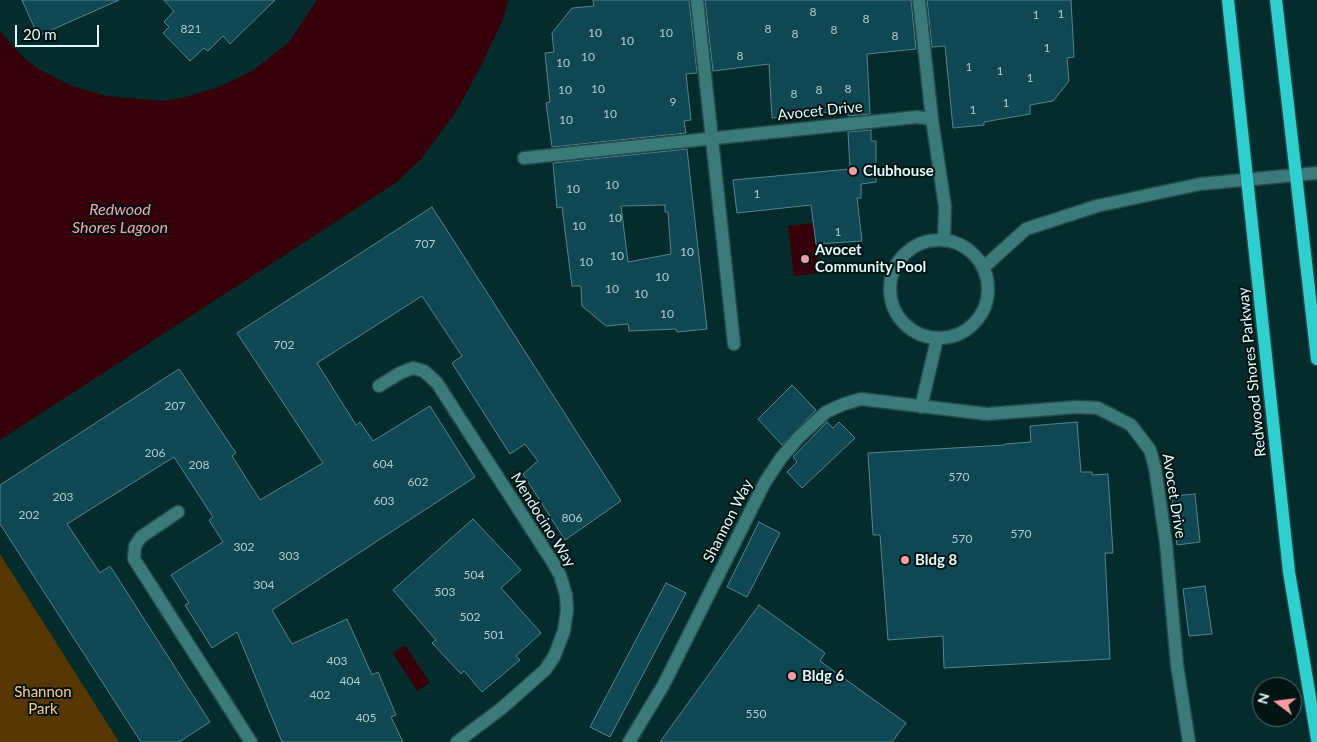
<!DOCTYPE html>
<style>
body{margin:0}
#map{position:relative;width:1317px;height:742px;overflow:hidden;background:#052c2c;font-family:Lato,sans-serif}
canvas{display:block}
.north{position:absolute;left:1252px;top:677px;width:50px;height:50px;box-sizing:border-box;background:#011312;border:1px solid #5b6f6e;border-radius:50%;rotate:285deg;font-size:14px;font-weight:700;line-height:20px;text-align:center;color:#e1faf9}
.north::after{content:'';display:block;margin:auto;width:18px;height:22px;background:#f49aa2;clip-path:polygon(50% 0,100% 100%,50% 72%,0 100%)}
.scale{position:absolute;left:15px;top:25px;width:84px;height:22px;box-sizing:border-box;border:2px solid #e1faf9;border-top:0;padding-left:6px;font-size:15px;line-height:18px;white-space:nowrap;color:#e1faf9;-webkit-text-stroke:4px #011312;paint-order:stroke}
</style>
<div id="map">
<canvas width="1317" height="742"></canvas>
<div class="north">N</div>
<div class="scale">20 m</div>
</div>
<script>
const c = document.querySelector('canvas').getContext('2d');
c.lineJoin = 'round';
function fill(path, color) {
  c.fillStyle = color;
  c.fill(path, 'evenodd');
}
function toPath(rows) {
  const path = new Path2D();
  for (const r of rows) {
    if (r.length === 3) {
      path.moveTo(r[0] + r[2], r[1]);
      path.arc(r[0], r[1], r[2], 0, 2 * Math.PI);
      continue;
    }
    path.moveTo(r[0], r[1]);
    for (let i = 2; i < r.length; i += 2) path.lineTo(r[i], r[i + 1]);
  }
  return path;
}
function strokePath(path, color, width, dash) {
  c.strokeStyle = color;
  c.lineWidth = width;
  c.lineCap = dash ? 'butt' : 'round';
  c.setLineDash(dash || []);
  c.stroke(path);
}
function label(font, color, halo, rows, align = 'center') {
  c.font = font + ' Lato,sans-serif';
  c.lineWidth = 4;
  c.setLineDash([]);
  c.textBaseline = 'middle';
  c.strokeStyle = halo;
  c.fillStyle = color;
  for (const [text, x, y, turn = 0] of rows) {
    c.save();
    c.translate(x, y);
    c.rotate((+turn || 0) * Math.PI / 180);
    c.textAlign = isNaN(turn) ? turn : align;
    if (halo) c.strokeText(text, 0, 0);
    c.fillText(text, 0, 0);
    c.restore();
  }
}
fill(toPath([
 [0,554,119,742,0,742]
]), '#563701');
fill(toPath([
 [317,0,508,0,504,17,480,68,455,113,421,159,397,182,0,440,0,31,25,59,40,70,72,86,106,96,164,101,186,97,221,86,254,70,289,42],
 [813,223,819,273,794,276,788,226],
 [405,645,430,683,417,691,393,653]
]), '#35000a');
const building = toPath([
 [22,0,119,0,38,36,22,0],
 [164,0,275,0,230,44,223,36,208,51,204,48,190,61,163,33,169,27,164,22,174,11,164,0],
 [593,0,689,0,697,73,686,74,691,120,684,121,686,133,552,147,546,103,550,102,545,53,554,52,552,33,572,8,594,6,593,0],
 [705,0,911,0,916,49,867,54,870,114,848,116,847,110,772,118,769,64,713,71,705,0],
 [927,0,1071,0,1074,57,1067,58,1069,81,1053,101,1030,105,1030,114,984,122,984,125,953,128,945,46,932,47,927,0],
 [871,130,871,141,876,141,876,182,861,184,861,198,857,198,862,241,816,244,811,205,737,213,733,180,850,169,848,132,871,130],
 [687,149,707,329,677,332,676,329,629,331,628,324,606,326,582,306,581,286,572,286,562,207,557,208,553,163,687,149],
 [665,205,665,212,668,212,671,254,628,262,621,206,665,205],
 [432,207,621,501,565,540,523,474,538,461,525,444,510,454,452,363,462,356,422,296,317,363,356,425,360,422,373,441,430,406,475,477,272,610,292,644,347,619,372,675,378,672,396,715,391,717,403,742,282,742,237,632,212,648,185,605,189,603,171,575,223,542,209,520,213,517,174,457,67,524,100,573,110,566,210,722,179,742,141,742,0,524,0,485,179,369,236,453,232,456,260,500,323,463,237,333,432,207],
 [792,385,816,410,782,445,758,419,792,385],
 [827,422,833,428,839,422,855,438,802,488,787,472,797,462,793,457,827,422],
 [1077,422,1081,472,1092,472,1092,475,1108,474,1113,553,1105,553,1110,659,944,668,943,636,888,640,880,535,873,535,868,453,1005,445,1005,444,1031,442,1030,426,1077,422],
 [1195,494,1200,542,1177,545,1172,496,1195,494],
 [473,519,521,570,501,588,541,633,516,656,520,660,482,692,464,671,461,674,432,643,436,640,393,590,473,519],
 [759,522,780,533,747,597,727,587,759,522],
 [666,583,686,593,610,737,590,727,666,583],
 [1205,586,1212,634,1189,636,1183,589,1205,586],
 [759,605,825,653,820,661,906,723,892,742,660,742,759,605]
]);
fill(building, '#0f4752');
strokePath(building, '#56848f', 1);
const minor = toPath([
 [697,0,734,344],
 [919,0,932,119,945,207,944,240],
 [524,158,917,117,932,119],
 [939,289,49],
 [984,267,1026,229,1097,206,1200,184,1317,173],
 [379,386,400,373,413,368,424,371,437,383,552,561,560,575,566,595,567,610,564,631,554,657,545,670,502,708,457,742],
 [921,407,937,339],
 [178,512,141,537,135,546,134,559,251,742],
 [629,742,664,684,765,482,781,458,798,438,826,412,844,404,861,399,987,414,1077,407,1098,408,1131,425,1150,450,1155,468,1166,543,1177,665,1189,742]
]);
const major = toPath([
 [1228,0,1289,572,1317,739],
 [1276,0,1317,359]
]);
strokePath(minor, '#244949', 15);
strokePath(major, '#244949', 15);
strokePath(minor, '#3a7a79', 12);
strokePath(major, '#2ecfce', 12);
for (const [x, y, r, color] of [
 [853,171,5,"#f49aa2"],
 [805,259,5,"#f49aa2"],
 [905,560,5,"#f49aa2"],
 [792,676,5,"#f49aa2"]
]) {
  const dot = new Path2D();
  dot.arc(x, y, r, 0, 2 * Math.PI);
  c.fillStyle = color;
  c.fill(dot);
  strokePath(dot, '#011312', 2);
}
label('12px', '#accdcf', null, [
 ["8",813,12],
 ["1",1061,14],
 ["1",1036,15],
 ["8",866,19],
 ["821",191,29],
 ["8",768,29],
 ["8",834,30],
 ["10",595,33],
 ["10",666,33],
 ["8",795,34],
 ["8",895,36],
 ["10",627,41],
 ["1",1047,48],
 ["8",740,56],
 ["10",588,57],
 ["10",563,63],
 ["1",969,67],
 ["1",1000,71],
 ["1",1030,78],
 ["10",598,89],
 ["8",848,89],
 ["10",565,90],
 ["8",819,90],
 ["8",794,94],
 ["9",673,102],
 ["1",1006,103],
 ["1",973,110],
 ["10",610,114],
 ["10",566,120],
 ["10",612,185],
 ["10",573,189],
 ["1",757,194],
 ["10",615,218],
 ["10",579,226],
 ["1",838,232],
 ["707",425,244],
 ["10",687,252],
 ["10",617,256],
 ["10",586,262],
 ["10",662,277],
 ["10",612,289],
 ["10",641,294],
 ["10",667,314],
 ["702",284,345],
 ["207",175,406],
 ["206",155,453],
 ["604",383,464],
 ["208",199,465],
 ["570",959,477],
 ["602",418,482],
 ["203",63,497],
 ["603",384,501],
 ["202",29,515],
 ["806",572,518],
 ["570",1021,534],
 ["570",962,539],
 ["302",244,547],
 ["303",289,556],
 ["504",474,575],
 ["304",264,585],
 ["503",445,592],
 ["502",470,617],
 ["501",494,635],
 ["403",337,661],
 ["404",350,681],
 ["402",320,695],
 ["550",756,714],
 ["405",366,718]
]);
label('15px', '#e1faf9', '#011312', [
 ["Avocet Drive",820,111,-6],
 ["Redwood Shores Parkway",1252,372,-96],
 ["Avocet Drive",1174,496,81],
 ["Mendocino Way",543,520,58],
 ["Shannon Way",728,521,-63]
]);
label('bold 15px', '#e1faf9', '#011312', [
 ["Clubhouse",863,171],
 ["Avocet",815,250],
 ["Community Pool",815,267],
 ["Bldg 8",915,560],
 ["Bldg 6",802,676]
], 'left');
label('15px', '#feca84', '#011312', [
 ["Shannon",43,692],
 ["Park",43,709]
]);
label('italic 16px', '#fba2aa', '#011312', [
 ["Redwood",120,210],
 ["Shores Lagoon",120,228]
]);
</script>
